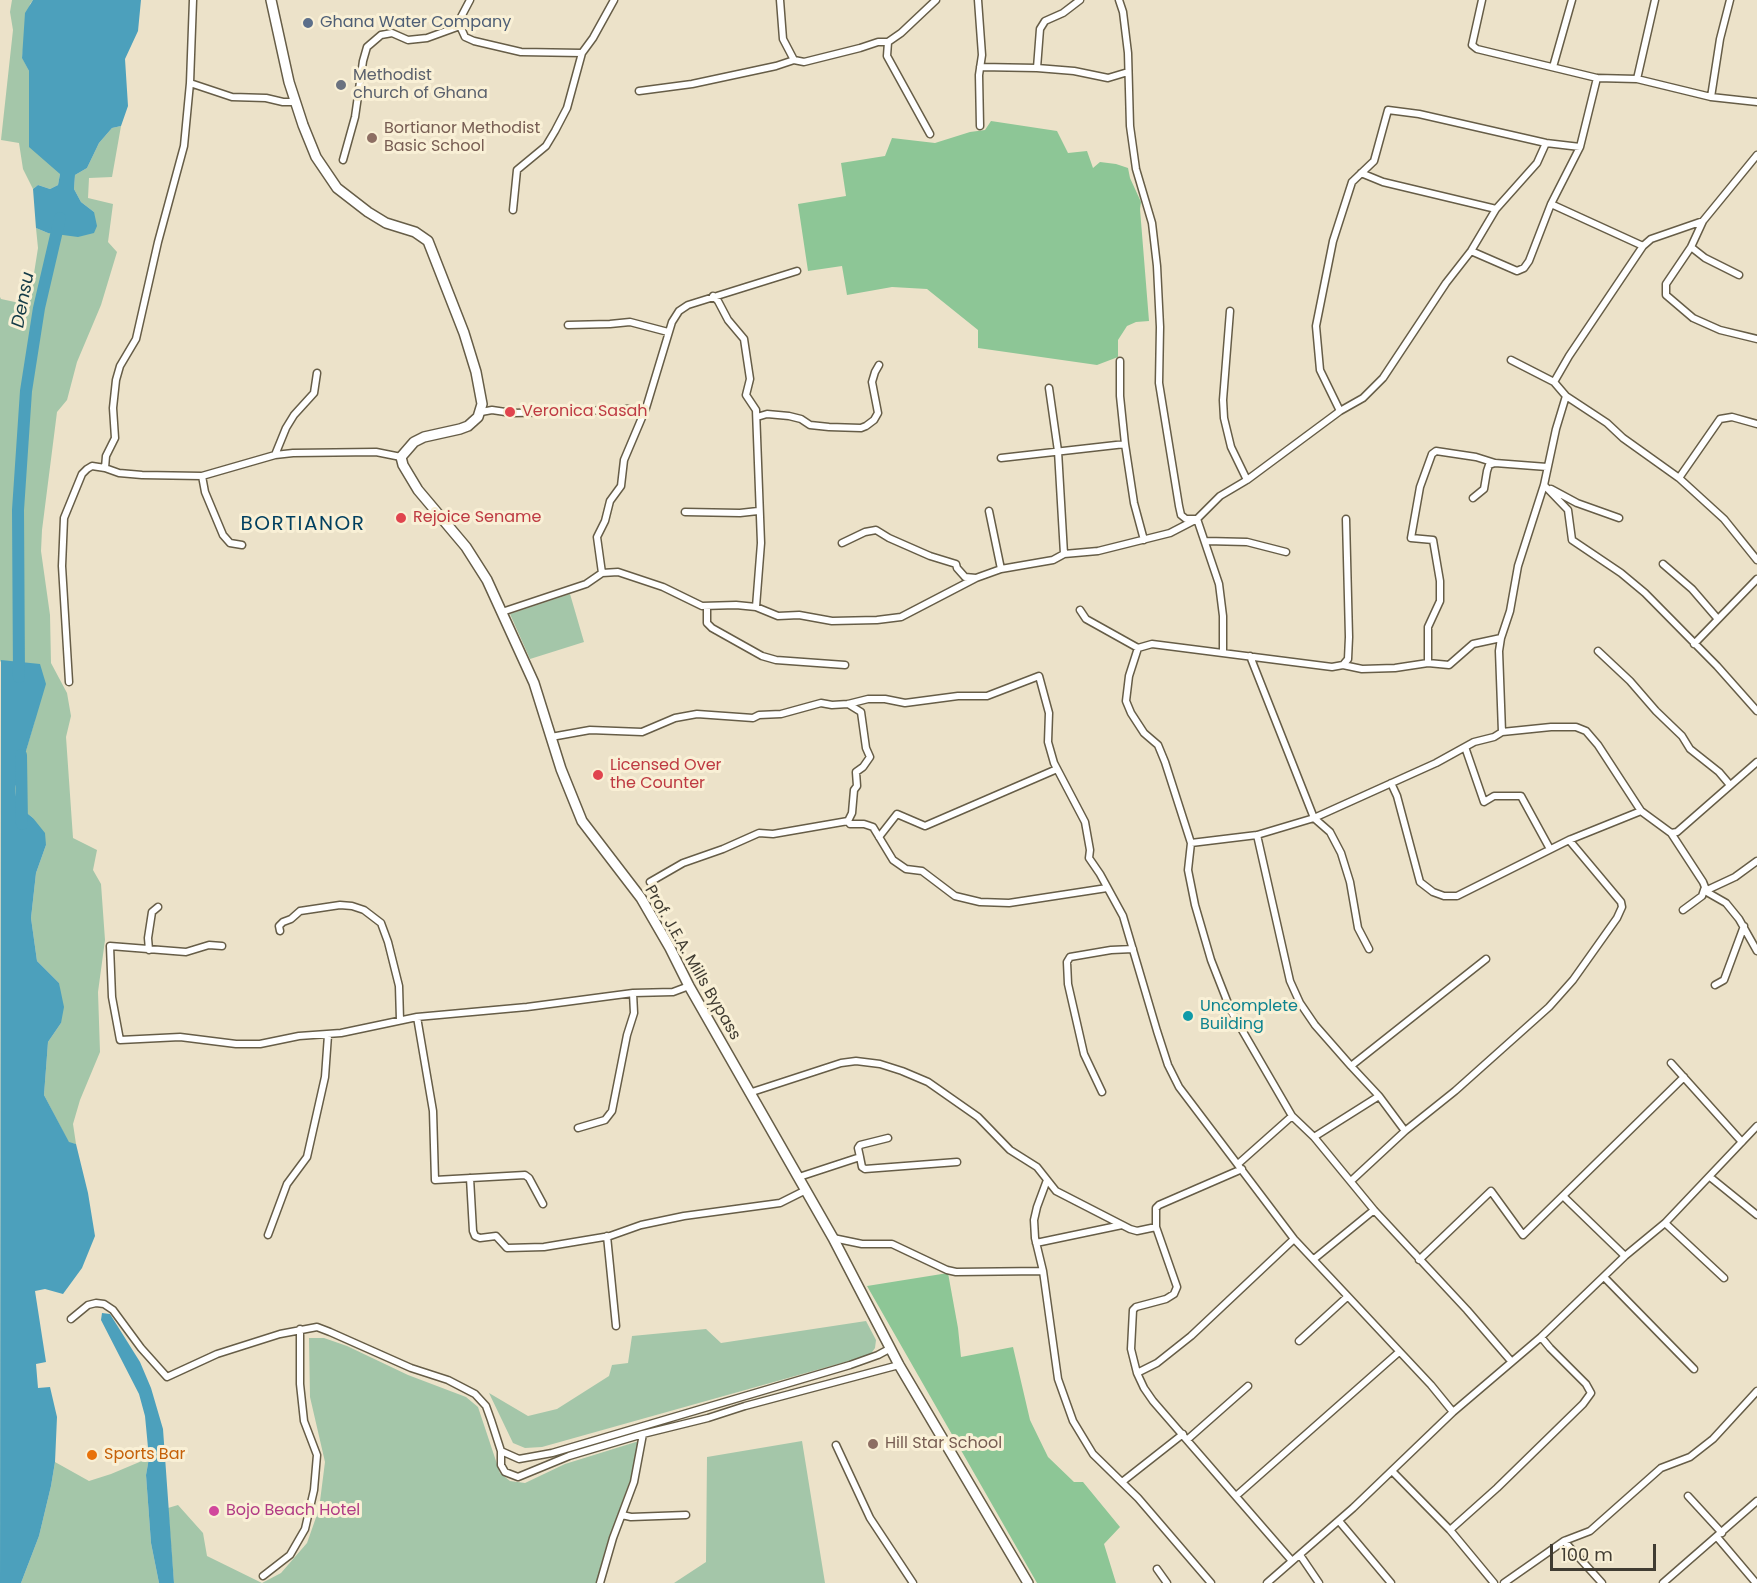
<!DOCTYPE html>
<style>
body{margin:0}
#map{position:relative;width:1757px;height:1583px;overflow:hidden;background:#ece2c9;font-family:Poppins,sans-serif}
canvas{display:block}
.scale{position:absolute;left:1550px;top:1544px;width:106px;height:27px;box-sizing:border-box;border:3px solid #403c32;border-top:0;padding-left:8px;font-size:18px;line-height:21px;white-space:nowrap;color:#403c32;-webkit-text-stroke:4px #f9f0d6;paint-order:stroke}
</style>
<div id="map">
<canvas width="1757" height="1583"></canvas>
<div class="scale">100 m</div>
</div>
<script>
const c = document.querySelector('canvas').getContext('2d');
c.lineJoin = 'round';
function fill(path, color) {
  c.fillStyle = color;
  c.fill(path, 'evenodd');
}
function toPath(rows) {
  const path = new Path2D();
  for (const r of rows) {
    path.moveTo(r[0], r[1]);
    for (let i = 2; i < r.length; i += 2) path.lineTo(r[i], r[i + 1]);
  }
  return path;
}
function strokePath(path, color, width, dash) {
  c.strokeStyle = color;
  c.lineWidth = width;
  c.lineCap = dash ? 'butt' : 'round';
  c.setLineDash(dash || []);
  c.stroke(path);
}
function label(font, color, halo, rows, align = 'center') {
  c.font = font + ' Poppins,sans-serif';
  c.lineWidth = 6;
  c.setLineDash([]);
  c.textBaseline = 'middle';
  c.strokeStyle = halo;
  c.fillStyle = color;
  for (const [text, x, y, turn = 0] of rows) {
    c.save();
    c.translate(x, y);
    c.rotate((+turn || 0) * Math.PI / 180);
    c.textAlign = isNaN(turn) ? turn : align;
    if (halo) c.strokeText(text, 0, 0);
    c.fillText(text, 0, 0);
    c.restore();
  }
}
fill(toPath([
 [12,0,33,0,30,4,22,57,29,71,30,93,60,174,58,185,50,189,38,185,33,189,23,169,19,143,1,140,13,30,10,12],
 [121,126,112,177,89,178,88,198,113,204,108,242,117,252,101,305,77,362,67,400,57,412,42,530,41,551,50,615,51,663,67,693,71,716,66,737,73,838,97,850,93,870,101,884,105,940,98,992,100,1052,80,1100,73,1124,76,1144,69,1143,44,1095,48,1042,61,1023,59,983,37,961,31,918,36,873,46,845,33,818,17,805,15,788,35,720,2,660,0,662,0,297,1,299,29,305,38,248,36,228,48,233,94,212,81,202,74,189,75,175,87,168,99,143,112,128],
 [570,594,584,642,530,659,510,614],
 [866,1321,876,1340,875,1348,870,1355,542,1447,525,1448,513,1443,489,1393,528,1416,557,1409,609,1376,612,1365,628,1363,632,1336,706,1329,721,1343],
 [309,1338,324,1338,347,1346,408,1375,466,1397,478,1407,500,1473,510,1481,525,1483,565,1464,639,1441,631,1478,608,1540,596,1583,174,1583,168,1508,178,1505,203,1533,207,1556,262,1583,281,1573,307,1543,319,1509,325,1462,310,1397],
 [802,1441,825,1583,674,1583,706,1562,707,1457],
 [149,1458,146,1475,151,1543,159,1583,21,1583,39,1536,51,1486,55,1462,89,1481,111,1474]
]), '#a4c6a9');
fill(toPath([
 [991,121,1057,131,1068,153,1087,151,1093,168,1100,162,1116,164,1128,168,1130,178,1141,202,1140,209,1149,321,1136,322,1127,326,1118,340,1118,357,1097,365,978,348,978,330,927,289,892,287,847,295,842,266,808,271,798,204,846,196,841,163,885,156,892,138,935,143,970,132,985,130],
 [948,1273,958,1328,961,1357,1013,1347,1030,1420,1048,1457,1074,1482,1083,1482,1120,1527,1104,1544,1116,1583,1037,1583,867,1286]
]), '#8dc696');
fill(toPath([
 [33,0,141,0,138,31,125,59,128,106,121,126,112,128,99,143,87,168,75,175,74,189,81,202,94,212,97,226,94,233,78,237,48,233,36,228,33,189,38,185,50,189,58,185,60,174,29,147,29,71,22,58,25,13],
 [1,660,40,664,46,684,15,788,17,805,33,818,45,833,46,845,36,873,31,918,37,961,59,983,64,1007,61,1023,48,1042,44,1095,69,1142,76,1144,88,1193,95,1236,82,1268,63,1294,45,1289,35,1291,46,1362,36,1364,38,1388,50,1387,57,1417,55,1462,51,1486,39,1536,21,1583,0,1583],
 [102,1313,110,1314,140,1362,151,1388,163,1429,174,1583,159,1583,151,1543,146,1475,149,1458,145,1416,139,1394,101,1320]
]), '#4ca0bc');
strokePath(toPath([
 [19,677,18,510,26,391,39,308,60,218],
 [21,755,22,824]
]), '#4ca0bc', 12);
const street = toPath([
 [470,0,460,19,460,26,465,37,474,41,521,52,582,53],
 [780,0,783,39,794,60,804,62,860,48,878,42,888,42,901,33,936,0],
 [978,0,982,55,979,75,980,126],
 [1119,0,1123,12,1128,53,1130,126,1136,169,1152,223,1157,266,1160,327,1159,383,1179,506,1181,515,1186,519,1197,519,1219,584,1223,616,1223,652],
 [1482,0,1472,45,1477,49,1597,78,1637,79,1711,97,1757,102],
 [888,42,887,56,930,134],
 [980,67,1037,68,1074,71,1108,78,1128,72],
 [1553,67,1572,0],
 [1037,68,1040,29,1045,21,1063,13,1080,0],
 [1637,79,1655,0],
 [190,83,193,0],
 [639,91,692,84,776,66,794,60],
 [1711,97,1720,39,1730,0],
 [295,102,283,102,266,98,232,97,190,83,184,146,158,242,136,339,120,366,116,380,113,408,115,438,106,456,105,468,119,473,142,475,202,476,275,455,293,453,376,452,401,457],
 [1757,155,1703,221,1691,247,1666,284,1666,295,1693,318,1720,330,1757,339],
 [343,160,355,117,363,61,367,47,381,35,392,33,408,40,427,38,460,26],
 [1361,173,1383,182,1496,209],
 [1551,204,1643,246],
 [513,210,517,170,546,146,555,131,567,108,582,53,593,38,614,0],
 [1691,247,1705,258,1739,275],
 [1471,251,1517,271,1524,268,1529,261,1551,204,1580,147,1597,78],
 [713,296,718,301,728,320,744,339,750,379,746,395,756,410,761,543,756,607],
 [1230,311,1223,400,1224,418,1231,447,1247,480],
 [568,325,610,324,630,322,668,332],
 [1511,360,1554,382,1566,396,1607,423,1623,438,1679,478,1724,519,1757,560],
 [1120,361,1120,396,1125,444],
 [1554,382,1569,356,1643,246,1651,239,1703,221],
 [1049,388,1058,451,1064,554],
 [1340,411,1320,370,1316,326,1333,241,1352,182,1374,161,1388,110,1419,114,1546,143,1580,147],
 [481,412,492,410,512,413,563,412,646,408],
 [757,417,767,414,789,416,801,419,810,425,829,427,861,428,866,426,874,420,878,413,872,382,875,372,879,365],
 [275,455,286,428,294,415,314,393,317,373],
 [1001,458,1125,444,1134,503,1144,540],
 [202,476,205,492,223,535,230,543,242,545],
 [1679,478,1720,419,1732,417,1757,424],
 [1544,485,1568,510,1572,540,1621,573,1645,593,1717,666,1757,711],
 [1551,489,1577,503,1619,518],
 [1473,498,1484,489,1487,471,1489,465,1495,463,1547,467],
 [989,511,1001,569],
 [685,512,740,513,758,511],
 [1206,541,1247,542,1286,552],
 [842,543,865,532,876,530,889,538,930,556,956,564,957,568,965,577,976,578],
 [1663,564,1692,589,1717,618],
 [602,573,597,537,605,521,610,501,621,486,624,460,646,408,672,322,679,311,688,305,797,271],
 [707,606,707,623,712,628,762,656,776,660,845,665],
 [1080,610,1086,619,1138,648,1152,644,1332,667,1343,665,1362,669,1395,668,1428,663,1449,665,1473,644,1501,638],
 [502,612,586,584,602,573,618,572,663,587,702,606,736,605,756,607,778,616,799,615,832,621,877,620,901,617,976,578,1001,569,1053,560,1064,554,1098,551,1170,533,1197,519,1220,496,1247,480,1340,411,1363,398,1383,378,1446,283,1471,251,1496,209,1537,163,1546,143],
 [1694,644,1757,579],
 [1138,648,1129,676,1126,701,1131,713,1144,733,1158,745,1165,762,1191,843,1188,870,1195,905,1211,960,1231,1011,1292,1116,1314,1137,1374,1210,1467,1310,1511,1361],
 [1598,651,1630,681,1656,711,1682,736,1690,749,1719,772,1730,785],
 [1250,656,1314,818,1330,832,1341,853,1350,882,1358,928,1369,949],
 [1428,663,1428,627,1440,601,1440,581,1433,540,1411,538,1420,487,1432,454,1436,451,1476,457,1495,463],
 [1343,665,1348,659,1349,637,1346,519],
 [69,682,62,566,64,518,82,474,87,469,92,466,105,468],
 [848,704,861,712,866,748,870,757,863,767,856,772,857,786,854,790,852,813,848,821,850,824,864,824,873,827,893,860,906,869,922,871,955,896,980,902,1009,903,1107,888],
 [1502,732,1551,727,1576,727,1586,731,1598,745,1641,811],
 [551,737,590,730,642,732,675,718,697,714,753,718,759,715,781,714,821,703,832,705,848,704,868,699,885,699,905,703,958,696,987,696,1039,676,1049,713,1048,742,1054,763,1085,822,1090,850,1089,858,1100,874,1123,916,1157,1031,1168,1065,1179,1087,1294,1239,1431,1385,1453,1412],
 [1465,747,1484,802,1494,796,1521,796,1550,849],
 [1391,783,1397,796,1420,882,1433,892,1444,896,1457,896,1569,840,1641,811,1671,833,1677,832,1757,762],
 [1671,833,1703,882,1705,887,1702,896,1683,910],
 [1257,835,1290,981,1300,1003,1315,1025,1351,1066],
 [879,837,897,814,925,826,1057,769],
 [1191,843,1257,835,1314,818,1436,763,1474,742,1494,737,1502,732,1499,651,1501,638,1510,611,1518,566,1544,485,1556,429,1566,396],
 [650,882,683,863,723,849,759,833,773,834,848,821],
 [1705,891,1726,903,1739,919,1757,951],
 [1705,891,1735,877,1757,861],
 [280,931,279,926,283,922,291,919,300,911,340,905,352,906,364,910,381,923,388,942,399,986,400,1020],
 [222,946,209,945,186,952,110,946,112,997,120,1040,180,1037,236,1044,260,1044,299,1036,341,1033,417,1017,527,1007,633,993,673,992,689,986],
 [149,950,148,938,152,912,158,907],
 [1715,985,1724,980,1744,926],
 [417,1017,433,1111,435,1180,525,1175,529,1178,543,1204],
 [1671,1063,1742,1142],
 [1102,1092,1084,1054,1068,984,1067,962,1070,957,1111,950,1133,949],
 [749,1093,841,1063,856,1061,880,1064,902,1071,928,1082,978,1117,1010,1150,1037,1167,1056,1191,1130,1229,1137,1231,1156,1227],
 [578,1128,605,1120,612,1111,627,1035,634,1013,633,993],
 [1405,1131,1379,1096,1351,1066,1486,959],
 [1314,1137,1379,1096],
 [860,1157,862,1167,865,1169,957,1162],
 [1238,1164,1292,1116],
 [799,1177,860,1157,858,1148,860,1145,888,1138],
 [1710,1177,1757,1215],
 [470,1178,473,1231,475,1236,480,1238,496,1236,507,1248,544,1247,610,1236,641,1225,684,1216,780,1203,806,1190],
 [1047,1180,1037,1207,1034,1220,1035,1238,1043,1271,1058,1379,1073,1421,1093,1454,1138,1498,1211,1583],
 [1351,1181,1405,1131,1455,1091,1549,1007,1573,980,1617,918,1622,907,1621,902,1569,840],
 [1563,1196,1625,1256],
 [1665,1223,1724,1278],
 [268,1235,287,1184,307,1157,325,1077,328,1035],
 [607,1236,616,1326],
 [833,1238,862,1244,892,1244,947,1270,956,1272,1043,1271],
 [1036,1243,1122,1225],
 [1314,1259,1374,1210],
 [1419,1260,1491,1191,1523,1235,1684,1077],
 [1604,1277,1694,1369],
 [71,1319,88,1305,96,1303,104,1304,113,1310,141,1348,167,1377,217,1354,280,1334,317,1327,330,1332,411,1368,448,1380,475,1394,486,1406,491,1420,501,1451,501,1465,505,1472,518,1477,569,1456,643,1434,708,1418,745,1406,899,1365],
 [1299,1341,1347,1297],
 [1137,1373,1131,1349,1133,1310,1136,1307,1166,1299,1174,1294,1177,1287,1156,1227,1156,1208,1159,1205,1242,1169],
 [1188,1439,1248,1386],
 [836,1445,870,1518,913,1583],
 [501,1451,519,1459,552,1453,850,1365,878,1355,891,1348],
 [1392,1471,1450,1530,1494,1583],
 [1122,1482,1183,1434],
 [1236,1496,1399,1352],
 [1688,1496,1722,1533],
 [622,1515,631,1517,686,1515],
 [1339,1521,1391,1583],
 [1450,1530,1497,1488,1583,1404,1591,1393,1586,1384,1550,1348,1541,1337],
 [1717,1537,1756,1583],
 [1564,1541,1602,1583],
 [1300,1555,1319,1583],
 [1292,1561,1153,1401,1144,1388,1137,1373,1157,1363,1191,1336,1294,1239],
 [1157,1569,1167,1583],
 [263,1576,290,1555,305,1529,314,1490,317,1455,304,1421,300,1384,300,1329],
 [600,1583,613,1538,634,1482,643,1434],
 [1267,1583,1353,1508,1453,1412,1541,1337,1625,1256,1665,1223,1757,1126],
 [1504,1583,1564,1541,1590,1531,1661,1468,1690,1457,1713,1439,1757,1391],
 [1663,1583,1757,1501]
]);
const secondary = toPath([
 [271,0,289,82,303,125,316,157,337,188,368,212,386,223,415,232,428,241,464,333,476,372,482,404,478,417,468,426,460,429,424,437,414,442,401,457,403,465,418,490,466,547,487,580,534,683,561,769,582,821,641,898,670,948,689,986,833,1238,899,1365,1028,1583]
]);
strokePath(street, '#665d47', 9);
strokePath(secondary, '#665d47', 12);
strokePath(street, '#fff', 6);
strokePath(secondary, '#fff', 9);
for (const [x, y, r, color] of [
 [308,23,6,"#5c6f8a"],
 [341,85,6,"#6b7280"],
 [372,138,6,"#8d6e63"],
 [510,412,6,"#e0444e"],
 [401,518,6,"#e0444e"],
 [598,775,6,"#e0444e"],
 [1188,1016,6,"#0f9aa8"],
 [873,1444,6,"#8d6e63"],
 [92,1455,6,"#e8710a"],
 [214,1511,6,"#d1479c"]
]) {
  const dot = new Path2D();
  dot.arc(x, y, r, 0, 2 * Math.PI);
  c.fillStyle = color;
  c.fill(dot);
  strokePath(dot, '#f9f0d6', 2);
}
label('16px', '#4e5e75', '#f9f0d6', [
 ["Ghana Water Company",320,23]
], 'left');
label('16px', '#5b616d', '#f9f0d6', [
 ["Methodist",353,76],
 ["church of Ghana",353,94]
], 'left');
label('16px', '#785e54', '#f9f0d6', [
 ["Bortianor Methodist",384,129],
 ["Basic School",384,147],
 ["Hill Star School",885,1444]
], 'left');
label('16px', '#be3a42', '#f9f0d6', [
 ["Veronica Sasah",522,412],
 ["Rejoice Sename",413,518],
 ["Licensed Over",610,766],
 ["the Counter",610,784]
], 'left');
label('16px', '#403c32', '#f9f0d6', [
 ["Prof. J.E.A. Mills Bypass",692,963,60]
]);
label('16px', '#0d838f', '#f9f0d6', [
 ["Uncomplete",1200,1007],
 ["Building",1200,1025]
], 'left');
label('16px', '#c56008', '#f9f0d6', [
 ["Sports Bar",104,1455]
], 'left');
label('16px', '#b23c85', '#f9f0d6', [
 ["Bojo Beach Hotel",226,1511]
], 'left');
label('italic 18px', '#143b47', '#f9f0d6', [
 ["Densu",24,300,-79]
]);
c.letterSpacing = '1.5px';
label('20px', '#003f5f', '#f9f0d6', [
 ["BORTIANOR",303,525]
]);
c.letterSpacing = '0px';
</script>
